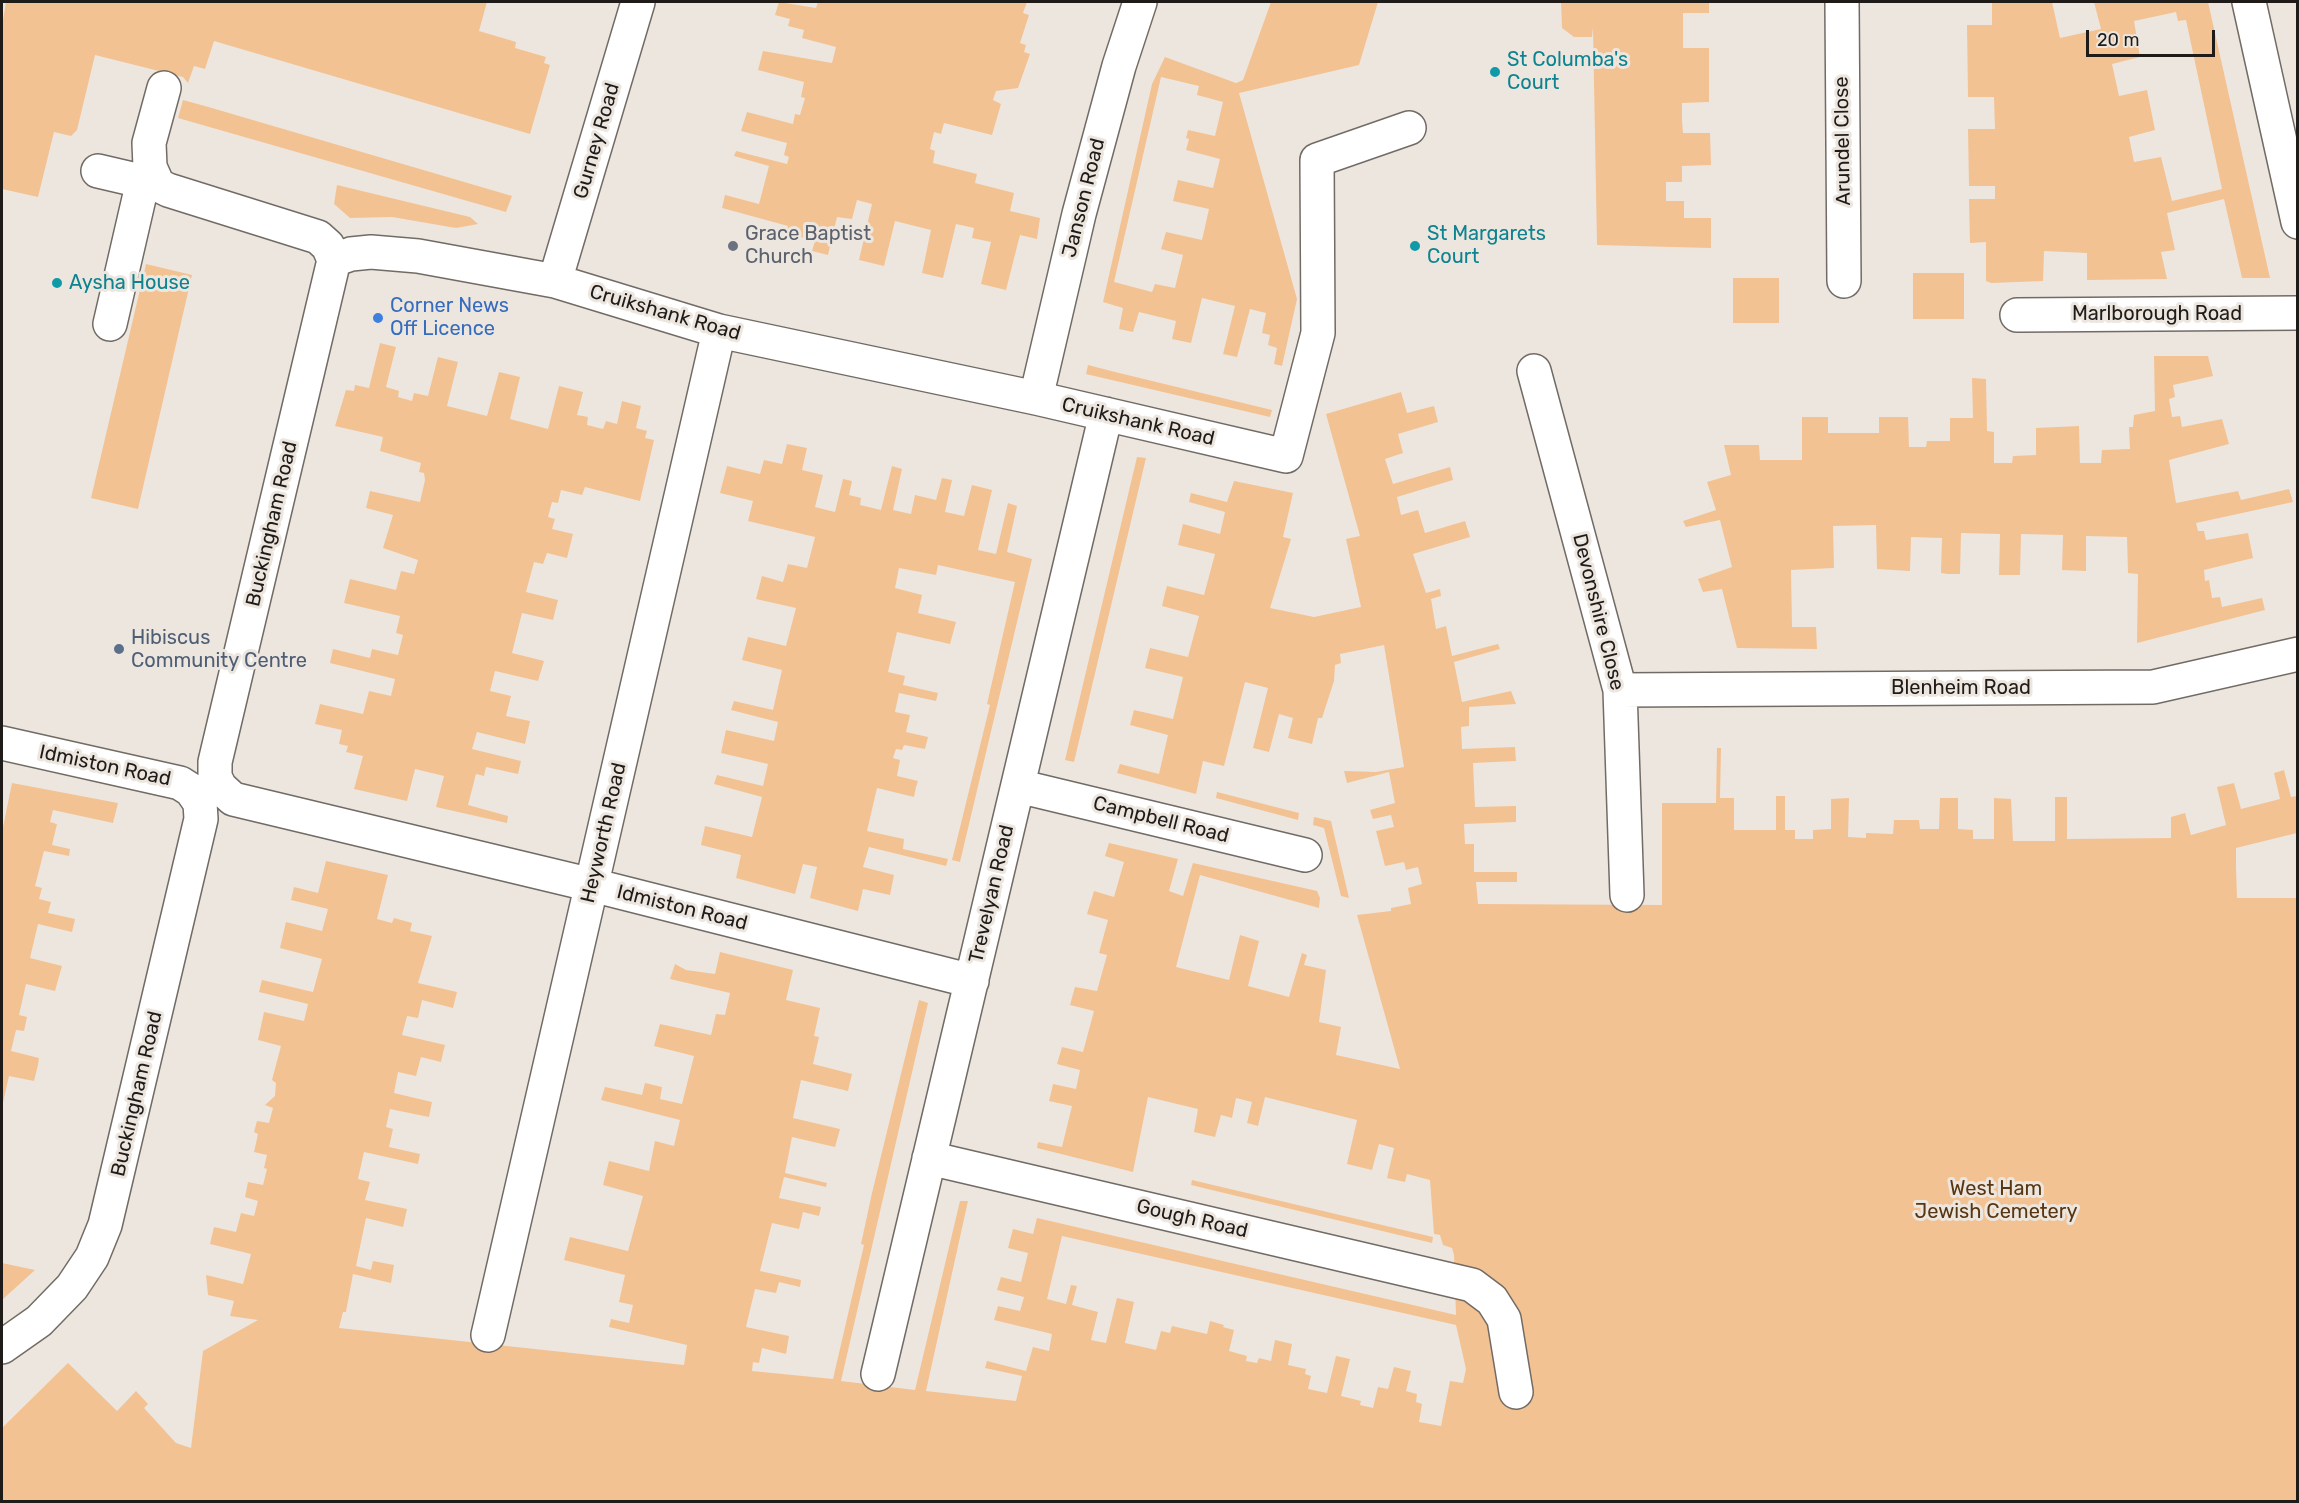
<!DOCTYPE html>
<style>
body{margin:0}
#map{position:relative;width:2299px;height:1503px;overflow:hidden;background:#ede6df;font-family:Rubik,sans-serif}
canvas{display:block}
.frame{position:absolute;inset:0;border:3px solid #1e1b19;pointer-events:none}
.scale{position:absolute;left:2086px;top:30px;width:129px;height:27px;box-sizing:border-box;border:3px solid #1e1b19;border-top:0;padding-left:8px;font-size:18px;line-height:21px;white-space:nowrap;color:#1e1b19;-webkit-text-stroke:4px #ede6df;paint-order:stroke}
</style>
<div id="map">
<canvas width="2299" height="1503"></canvas>
<div class="frame"></div>
<div class="scale">20 m</div>
</div>
<script>
const c = document.querySelector('canvas').getContext('2d');
c.lineJoin = 'round';
function fill(path, color) {
  c.fillStyle = color;
  c.fill(path, 'evenodd');
}
function toPath(rows) {
  const path = new Path2D();
  for (const r of rows) {
    path.moveTo(r[0], r[1]);
    for (let i = 2; i < r.length; i += 2) path.lineTo(r[i], r[i + 1]);
  }
  return path;
}
function strokePath(path, color, width, dash) {
  c.strokeStyle = color;
  c.lineWidth = width;
  c.lineCap = dash ? 'butt' : 'round';
  c.setLineDash(dash || []);
  c.stroke(path);
}
function label(font, color, halo, rows, align = 'center') {
  c.font = font + ' Rubik,sans-serif';
  c.lineWidth = 6;
  c.setLineDash([]);
  c.textBaseline = 'middle';
  c.strokeStyle = halo;
  c.fillStyle = color;
  for (const [text, x, y, turn = 0] of rows) {
    c.save();
    c.translate(x, y);
    c.rotate((+turn || 0) * Math.PI / 180);
    c.textAlign = isNaN(turn) ? turn : align;
    if (halo) c.strokeText(text, 0, 0);
    c.fillText(text, 0, 0);
    c.restore();
  }
}
fill(toPath([
 [6,2,487,2,479,31,516,42,515,48,546,57,544,63,550,65,530,134,214,41,205,69,194,66,188,83,183,77,95,55,77,130,71,136,54,132,38,197,2,189,2,26],
 [779,2,816,8,818,2,1027,2,1023,13,1029,15,1020,43,1026,45,1024,52,1030,54,1018,88,996,91,993,100,1001,104,992,135,944,123,941,134,934,132,930,149,935,151,933,163,977,174,975,183,1014,193,1010,211,1040,218,1037,239,1020,235,1006,290,981,284,991,242,972,238,974,228,956,224,943,278,922,273,931,230,895,221,884,266,859,260,872,204,857,200,852,219,837,217,828,255,812,251,815,241,786,233,788,226,722,208,725,195,759,204,769,166,734,156,736,151,787,164,789,157,784,155,787,143,741,131,747,112,793,124,795,114,800,115,805,98,801,97,804,82,758,70,763,51,832,63,836,47,802,38,804,30,788,26,790,19,775,15],
 [1271,2,1378,2,1359,65,1239,93,1297,299,1282,366,1274,364,1277,348,1268,345,1270,335,1262,333,1266,313,1250,309,1237,357,1223,354,1235,306,1202,298,1191,343,1172,339,1176,321,1139,312,1133,332,1119,329,1123,308,1103,302,1152,84,1165,57,1236,83,1243,80],
 [1161,77,1199,86,1197,95,1223,102,1215,136,1188,130,1186,138,1189,139,1186,150,1220,159,1213,188,1178,180,1173,201,1209,209,1202,240,1166,232,1161,249,1183,255,1175,288,1155,284,1152,292,1114,282],
 [1561,2,1709,2,1709,13,1683,13,1683,48,1709,48,1709,102,1682,103,1682,120,1683,133,1710,133,1711,165,1682,166,1682,182,1666,182,1666,201,1684,201,1684,218,1711,218,1711,248,1597,245,1593,27,1592,37,1574,37,1562,28],
 [1992,2,2052,2,2060,38,2101,29,2094,2,2208,2,2270,278,2242,278,2224,199,2167,213,2175,250,2161,252,2167,279,2087,280,2087,253,2044,251,2043,281,1991,283,1986,281,1986,242,1970,243,1969,199,1995,199,1995,186,1969,186,1968,129,1995,129,1994,97,1968,97,1967,25,1992,25],
 [2176,12,2178,21,2186,20,2222,189,2172,201,2161,157,2134,162,2129,137,2155,130,2147,90,2119,96,2112,64,2140,57,2134,21],
 [183,100,205,106,512,196,506,212,178,118],
 [337,185,470,217,478,224,456,228,392,217,350,218,334,204],
 [146,264,192,275,138,509,91,498],
 [1913,273,1964,273,1964,319,1913,319],
 [1733,278,1779,278,1779,323,1733,323],
 [380,343,396,347,386,387,399,391,398,397,412,401,414,393,428,396,438,357,458,362,447,406,487,416,499,372,520,377,510,419,548,429,559,386,583,392,577,415,588,417,587,425,603,429,606,421,617,424,622,401,641,406,636,428,647,431,645,438,654,440,640,501,585,487,582,495,561,490,558,503,552,502,548,517,555,519,552,529,573,534,567,558,547,553,543,564,534,562,526,592,558,600,553,620,522,613,512,653,544,661,538,681,495,671,490,691,511,696,506,716,530,721,525,744,477,732,472,749,521,761,518,774,486,767,484,776,476,774,468,805,508,816,507,823,436,807,444,776,415,769,407,801,354,789,363,756,346,752,348,746,339,744,342,730,315,724,320,704,363,714,369,691,391,696,395,679,330,663,333,649,370,658,372,649,398,655,403,635,396,633,400,616,344,603,350,579,396,590,401,571,414,574,418,560,383,548,393,515,366,508,370,491,420,502,425,480,424,473,419,472,421,463,380,451,383,437,335,426,346,390,354,391,355,385,369,388],
 [2154,356,2208,356,2213,376,2173,385,2175,397,2169,399,2172,417,2180,416,2182,427,2222,419,2229,444,2169,460,2176,503,2238,491,2241,500,2289,489,2293,502,2196,523,2198,531,2204,531,2206,540,2248,533,2253,558,2204,570,2205,581,2209,580,2212,598,2220,597,2222,607,2262,598,2265,610,2137,643,2138,574,2128,573,2127,537,2086,536,2086,571,2062,570,2063,535,2021,534,2020,575,1999,575,2000,534,1961,533,1960,574,1948,574,1941,573,1942,538,1911,537,1910,571,1877,569,1876,525,1833,526,1834,568,1791,570,1792,627,1816,627,1817,649,1737,648,1722,589,1703,592,1698,579,1732,567,1720,520,1686,527,1683,521,1716,510,1707,482,1731,475,1724,445,1759,445,1760,460,1802,460,1802,417,1828,417,1828,433,1879,433,1879,417,1908,417,1909,447,1926,447,1927,441,1950,441,1950,418,1973,418,1972,378,1986,379,1987,431,1994,432,1994,463,2012,463,2013,456,2036,455,2036,428,2079,426,2080,463,2101,463,2102,450,2130,449,2129,427,2133,427,2134,415,2155,411],
 [1088,365,1115,372,1272,410,1270,417,1086,374],
 [1401,392,1407,413,1434,406,1438,422,1398,434,1403,453,1385,459,1393,484,1450,467,1453,480,1397,497,1401,515,1418,510,1425,533,1465,521,1470,537,1413,554,1426,593,1440,589,1441,596,1431,599,1436,629,1446,626,1452,656,1498,644,1500,649,1454,662,1462,702,1511,691,1516,704,1469,707,1469,726,1461,727,1462,749,1515,747,1516,761,1473,763,1475,807,1516,806,1516,822,1464,824,1465,844,1474,844,1474,872,1517,872,1517,882,1476,882,1478,904,1662,905,1662,803,1716,803,1717,748,1721,748,1720,798,1734,798,1734,830,1776,830,1776,796,1785,796,1785,830,1795,830,1795,839,1813,839,1813,830,1831,829,1831,799,1849,798,1848,837,1866,838,1866,833,1893,834,1894,820,1919,820,1920,829,1939,829,1940,798,1958,798,1958,829,1973,830,1973,839,1994,839,1994,798,2011,799,2013,841,2055,841,2055,797,2067,797,2067,839,2171,838,2171,817,2185,813,2191,835,2226,825,2217,787,2234,783,2241,809,2280,799,2274,773,2284,770,2291,797,2297,796,2297,833,2236,848,2236,867,2237,898,2297,898,2297,1501,2,1502,2,1428,68,1363,117,1411,136,1391,148,1404,144,1408,176,1443,191,1448,203,1351,258,1320,230,1316,234,1301,208,1295,206,1275,243,1284,251,1254,210,1244,214,1227,236,1232,241,1213,254,1216,258,1201,245,1197,248,1182,263,1185,267,1169,264,1168,267,1155,254,1152,258,1134,254,1132,257,1121,269,1123,273,1108,265,1105,275,1096,276,1083,272,1080,281,1046,258,1040,264,1012,304,1021,308,1004,259,992,262,980,313,992,322,959,280,948,286,922,322,931,328,909,291,900,294,887,318,893,326,861,388,875,377,919,392,923,394,918,412,923,410,931,432,936,418,983,457,992,453,1008,422,1000,418,1018,407,1016,402,1035,445,1045,443,1053,441,1062,421,1057,416,1076,398,1072,394,1093,432,1102,429,1117,390,1109,386,1127,393,1129,389,1147,420,1154,418,1164,364,1152,358,1179,370,1182,365,1200,407,1209,403,1227,366,1218,356,1266,371,1270,373,1261,394,1265,391,1283,353,1274,346,1312,343,1312,339,1328,684,1365,687,1345,609,1327,611,1319,629,1323,633,1305,619,1302,625,1275,564,1260,570,1237,628,1251,643,1196,603,1185,609,1161,649,1171,655,1141,674,1146,680,1120,601,1100,605,1087,642,1095,645,1083,662,1087,660,1099,682,1104,694,1056,654,1046,660,1024,711,1035,716,1014,725,1015,730,993,670,979,675,964,686,970,715,974,720,952,793,970,786,1000,820,1008,814,1036,819,1037,813,1064,852,1074,848,1091,801,1080,793,1118,840,1129,835,1147,792,1137,785,1173,827,1183,826,1187,784,1177,779,1198,821,1207,819,1216,803,1212,799,1229,772,1223,760,1271,801,1280,800,1287,779,1282,776,1293,755,1289,746,1327,789,1336,786,1354,762,1348,759,1363,753,1362,752,1371,833,1379,864,1245,861,1244,872,1193,919,1000,928,1003,841,1381,915,1390,960,1201,968,1201,926,1391,1016,1401,1022,1376,985,1368,987,1361,1026,1371,1033,1347,1049,1351,1052,1334,994,1320,998,1306,1020,1311,1024,1297,997,1290,1001,1277,1021,1282,1028,1253,1008,1248,1013,1229,1033,1234,1037,1218,1456,1315,1454,1255,1452,1248,1443,1245,1440,1235,1434,1234,1430,1180,1407,1174,1405,1182,1387,1178,1394,1148,1379,1144,1372,1170,1347,1164,1357,1120,1265,1097,1258,1126,1247,1123,1252,1102,1236,1098,1232,1118,1221,1115,1215,1137,1194,1132,1198,1109,1148,1097,1133,1172,1037,1148,1038,1142,1062,1147,1072,1106,1049,1101,1051,1093,1053,1084,1076,1089,1080,1070,1057,1064,1062,1047,1083,1052,1094,1011,1070,1005,1073,994,1075,987,1097,991,1107,955,1099,953,1108,920,1087,914,1094,891,1114,897,1124,862,1105,856,1109,843,1178,859,1169,891,1183,896,1193,863,1317,891,1320,898,1319,908,1200,875,1176,967,1229,980,1240,935,1259,941,1248,986,1289,997,1302,953,1307,955,1304,965,1326,970,1319,1022,1341,1027,1336,1055,1400,1069,1357,915,1391,911,1391,908,1411,904,1408,888,1422,884,1418,867,1406,870,1404,862,1385,866,1376,831,1394,827,1391,815,1373,819,1370,810,1395,803,1389,772,1347,783,1344,771,1376,772,1404,767,1384,645,1340,654,1341,663,1335,665,1334,681,1322,718,1318,718,1312,744,1288,738,1293,718,1279,714,1269,752,1253,748,1268,688,1245,682,1224,766,1203,761,1196,794,1117,773,1120,764,1159,774,1168,735,1130,725,1134,710,1173,719,1183,677,1145,668,1150,648,1188,657,1199,616,1162,606,1165,593,1167,586,1204,595,1215,554,1178,545,1183,524,1220,534,1225,512,1189,502,1191,493,1227,502,1234,481,1293,493,1283,537,1291,539,1270,608,1314,617,1361,607,1346,539,1360,536,1326,414],
 [1062,1236,1456,1325,1466,1369,1463,1383,1450,1381,1441,1426,1419,1422,1422,1404,1416,1402,1417,1394,1406,1391,1411,1371,1394,1367,1388,1389,1378,1387,1373,1408,1360,1405,1361,1401,1341,1396,1350,1359,1336,1356,1327,1393,1308,1389,1311,1376,1305,1374,1306,1369,1288,1365,1292,1344,1275,1340,1271,1361,1259,1358,1257,1363,1246,1361,1247,1356,1229,1351,1234,1330,1223,1327,1224,1325,1210,1321,1207,1334,1172,1326,1170,1333,1161,1331,1156,1350,1125,1343,1134,1302,1117,1298,1106,1343,1091,1340,1098,1312,1072,1305,1077,1286,1071,1285,1066,1304,1047,1299],
 [787,444,807,448,802,470,823,475,815,507,835,512,843,479,852,481,849,495,861,498,860,505,881,510,892,466,902,469,893,510,911,514,915,495,936,500,942,478,952,480,945,512,964,516,972,485,992,490,978,550,996,554,1008,503,1017,506,1007,552,1032,559,960,862,952,860,990,705,987,704,1015,582,938,565,936,575,899,568,895,588,922,595,918,613,956,622,950,644,897,632,888,672,905,676,903,685,938,693,936,701,899,693,895,712,910,715,906,732,928,737,925,749,904,745,902,750,896,749,893,758,900,760,897,776,918,781,916,787,914,797,877,788,867,831,904,839,903,849,948,859,946,866,869,847,863,867,894,875,890,895,863,889,858,911,810,898,817,867,803,864,795,894,736,878,741,855,701,845,705,826,752,837,762,797,714,784,717,775,763,786,768,764,721,753,726,730,774,741,778,722,731,710,734,701,773,710,782,670,742,660,748,637,786,646,796,608,756,599,762,576,783,582,788,564,807,568,815,537,748,521,753,501,720,493,727,466,760,474,764,460,782,464],
 [1137,457,1146,458,1074,762,1065,760],
 [12,783,118,803,113,823,53,810,50,822,57,824,52,845,70,849,69,856,44,851,35,886,42,888,39,899,51,902,48,913,75,919,72,932,38,924,30,958,62,966,55,991,26,984,19,1015,27,1017,24,1031,16,1030,11,1051,39,1058,38,1065,34,1081,9,1076,2,1107,2,832],
 [1217,792,1299,813,1298,820,1216,798],
 [1314,817,1331,821,1349,898,1341,896,1324,828,1313,825],
 [1192,1180,1433,1237,1432,1243,1191,1185],
 [2,1263,35,1270,2,1300]
]), '#f3c292');
const minor = toPath([
 [1842,2,1844,281],
 [2249,2,2298,222],
 [164,88,149,143,150,167,158,185,168,190,318,237,328,246,334,260,351,254,371,252,418,256,555,281,719,331,1036,398,1286,456,1318,333,1317,160,1409,128],
 [98,171,158,185],
 [334,260,215,762,215,777,220,787,233,799,592,885,972,981],
 [555,281,638,2],
 [2017,315,2298,313],
 [110,324,143,181],
 [1534,371,1620,690,1627,895],
 [1036,398,1079,214,1119,66,1140,2],
 [1620,690,2153,687,2298,654],
 [2,743,180,783,191,790,200,803,201,819,105,1225,92,1257,72,1287,39,1321,2,1347],
 [1018,786,1305,855],
 [929,1158,1472,1285,1492,1300,1504,1319,1516,1392],
 [488,1335,719,331],
 [878,1374,1106,414]
]);
strokePath(minor, '#726b65', 36);
strokePath(minor, '#fff', 33);
for (const [x, y, r, color] of [
 [1495,72,6,"#0f9aa8"],
 [733,246,6,"#6b7280"],
 [1415,246,6,"#0f9aa8"],
 [57,283,6,"#0f9aa8"],
 [378,318,6,"#3f7fe0"],
 [119,649,6,"#5c6f8a"]
]) {
  const dot = new Path2D();
  dot.arc(x, y, r, 0, 2 * Math.PI);
  c.fillStyle = color;
  c.fill(dot);
  strokePath(dot, '#ede6df', 2);
}
label('20px', '#0d838f', '#ede6df', [
 ["St Columba's",1507,60],
 ["Court",1507,83],
 ["St Margarets",1427,234],
 ["Court",1427,257],
 ["Aysha House",69,283]
], 'left');
label('20px', '#1e1b19', '#ede6df', [
 ["Gurney Road",597,141,-74],
 ["Arundel Close",1843,141,-91],
 ["Janson Road",1084,198,-76],
 ["Cruikshank Road",665,313,16],
 ["Marlborough Road",2157,314],
 ["Cruikshank Road",1138,422,13],
 ["Buckingham Road",272,524,-77],
 ["Devonshire Close",1598,612,76],
 ["Blenheim Road",1961,688],
 ["Idmiston Road",105,766,12],
 ["Campbell Road",1161,820,14],
 ["Heyworth Road",604,833,-77],
 ["Trevelyan Road",992,894,-77],
 ["Idmiston Road",682,908,14],
 ["Buckingham Road",137,1094,-77],
 ["Gough Road",1192,1219,13]
]);
label('20px', '#5b616d', '#ede6df', [
 ["Grace Baptist",745,234],
 ["Church",745,257]
], 'left');
label('20px', '#366cbe', '#ede6df', [
 ["Corner News",390,306],
 ["Off Licence",390,329]
], 'left');
label('20px', '#4e5e75', '#ede6df', [
 ["Hibiscus",131,638],
 ["Community Centre",131,661]
], 'left');
label('20px', '#573611', '#ede6df', [
 ["West Ham",1996,1189],
 ["Jewish Cemetery",1996,1212]
]);
</script>
